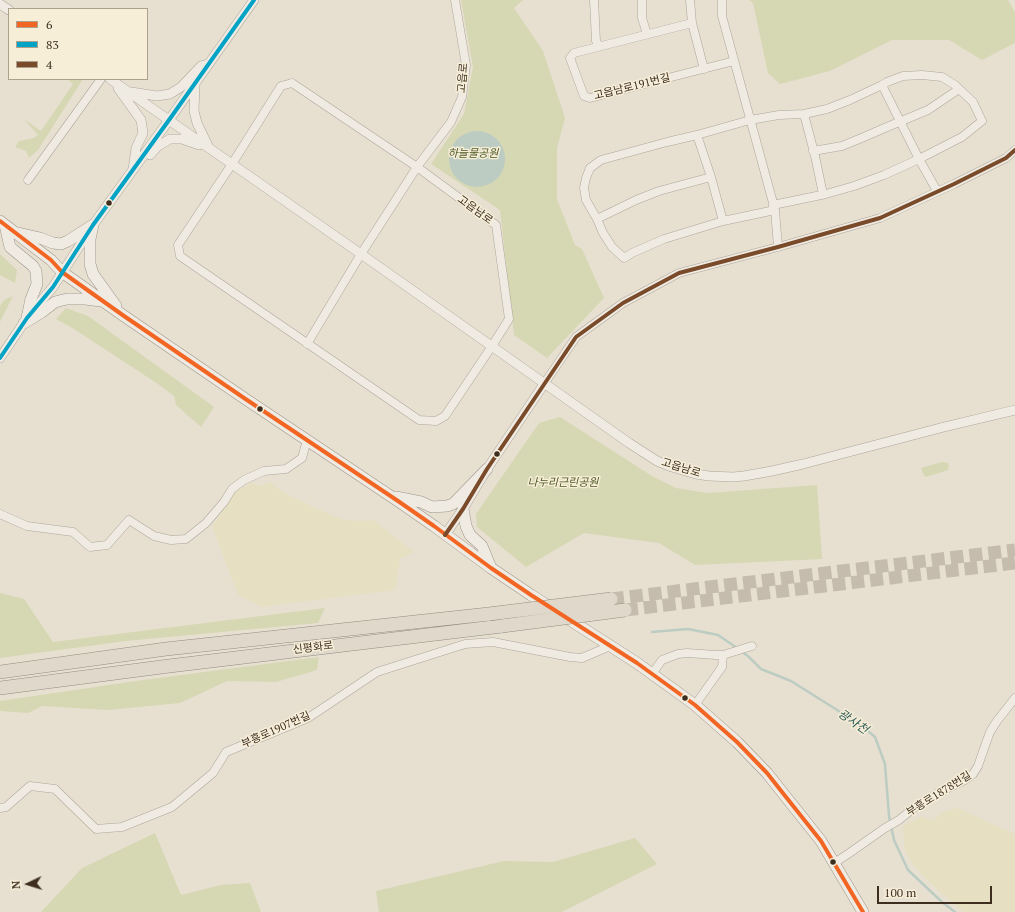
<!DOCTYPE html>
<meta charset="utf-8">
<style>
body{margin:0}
#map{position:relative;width:1015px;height:912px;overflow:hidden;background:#e7e0d1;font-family:"PT Serif",serif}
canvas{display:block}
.legend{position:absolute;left:8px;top:8px;width:140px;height:72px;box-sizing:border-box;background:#f7eed8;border:1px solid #ada18e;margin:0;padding:5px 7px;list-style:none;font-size:12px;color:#3d2e20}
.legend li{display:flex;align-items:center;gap:8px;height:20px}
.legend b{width:20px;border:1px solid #ada18e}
.north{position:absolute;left:8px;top:864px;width:40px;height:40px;-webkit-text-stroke:3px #f7eed8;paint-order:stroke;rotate:266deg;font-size:11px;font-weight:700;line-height:16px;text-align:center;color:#3d2e20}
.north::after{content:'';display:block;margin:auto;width:14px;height:18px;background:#3d2e20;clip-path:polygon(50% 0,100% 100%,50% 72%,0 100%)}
.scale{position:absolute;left:877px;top:886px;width:115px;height:18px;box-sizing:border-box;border:2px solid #3d2e20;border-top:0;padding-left:5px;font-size:12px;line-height:14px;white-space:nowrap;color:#3d2e20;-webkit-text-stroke:3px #f7eed8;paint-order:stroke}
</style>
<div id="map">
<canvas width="1015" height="912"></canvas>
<ul class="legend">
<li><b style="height:5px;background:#f26522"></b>6</li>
<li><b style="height:5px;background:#03a3c5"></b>83</li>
<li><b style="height:5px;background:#7a4b2a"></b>4</li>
</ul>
<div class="north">N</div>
<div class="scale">100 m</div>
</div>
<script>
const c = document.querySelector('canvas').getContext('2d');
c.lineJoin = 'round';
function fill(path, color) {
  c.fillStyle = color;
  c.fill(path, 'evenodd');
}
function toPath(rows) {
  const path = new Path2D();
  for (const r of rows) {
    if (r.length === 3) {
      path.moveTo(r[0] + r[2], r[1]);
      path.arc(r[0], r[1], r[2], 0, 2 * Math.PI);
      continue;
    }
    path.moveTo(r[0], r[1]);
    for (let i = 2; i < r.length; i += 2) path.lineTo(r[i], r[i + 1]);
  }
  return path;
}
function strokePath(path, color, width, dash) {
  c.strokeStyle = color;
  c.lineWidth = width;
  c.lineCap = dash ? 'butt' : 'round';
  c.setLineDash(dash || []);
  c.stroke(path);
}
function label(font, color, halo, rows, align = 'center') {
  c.font = font + ' "PT Serif","Noto Sans KR",serif';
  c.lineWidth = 3;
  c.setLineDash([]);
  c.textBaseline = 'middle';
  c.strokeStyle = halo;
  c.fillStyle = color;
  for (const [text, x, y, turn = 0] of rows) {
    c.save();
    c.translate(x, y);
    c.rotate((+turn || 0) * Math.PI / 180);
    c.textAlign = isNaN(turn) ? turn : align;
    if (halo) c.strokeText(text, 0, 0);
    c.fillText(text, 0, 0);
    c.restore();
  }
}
fill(toPath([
 [270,482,284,493,340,519,359,521,373,520,414,552,400,559,395,590,262,607,238,595,212,526,235,492,251,483,261,486],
 [959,808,968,813,1015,834,1015,912,963,912,926,879,914,866,906,853,904,845,903,826,922,816,929,820,934,820,943,812,953,809]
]), '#e6dfc2');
fill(toPath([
 [461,0,523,0,514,8,543,51,565,118,557,148,557,199,575,245,582,249,604,298,547,358,514,335,500,210,431,164,464,114,473,67],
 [749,0,1008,0,1015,12,1015,43,982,60,949,40,892,40,830,71,780,84,768,73,753,3],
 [67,79,83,79,38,150,29,158,26,151,15,147,19,141,34,138,38,135,24,119,41,131,73,84],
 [0,254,17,270,15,283,0,275],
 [13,296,0,322,0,306,4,300],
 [66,308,88,316,214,407,201,427,176,405,174,396,158,384,74,329,56,319],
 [560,417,652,476,676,488,708,493,817,485,822,559,695,565,659,543,584,533,526,567,477,527,476,514,539,423],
 [942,462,948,463,949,465,948,470,926,477,924,476,921,468],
 [0,593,24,599,53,642,325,608,318,623,126,641,0,658],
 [319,657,317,670,276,682,227,681,180,703,108,710,42,706,28,713,0,711,0,701,143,680],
 [155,833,181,895,221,885,250,883,261,912,41,912,82,868],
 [635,838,657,864,562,912,379,912,376,891,504,861,553,862]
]), '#d6d7b3');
fill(toPath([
 [477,159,28]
]), '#bcccc2');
strokePath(toPath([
 [652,632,688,629,718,635,737,648],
 [741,651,749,657,761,669,791,681,861,725,875,737,885,764,889,816,894,840,908,870,942,902,955,912]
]), '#bcccc2', 2.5);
strokePath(toPath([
 [611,599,1015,550],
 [625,610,1015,563]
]), '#c5bcae', 13, [13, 6]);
const minor = toPath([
 [594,0,596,41,599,46],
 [642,0,642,18,647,34],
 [690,0,692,23],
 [722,0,722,16,775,210,778,247],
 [704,69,692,23,574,53,570,58,584,96,590,98,734,61],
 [292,83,417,167,496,225,509,319,492,346,445,416,436,421,419,420,180,256,178,245,232,164,281,86,292,83],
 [804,114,815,156,823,194],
 [697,135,750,120,779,115,804,114,827,109,850,100,882,85],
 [813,151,842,146,864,137,887,127,928,110,959,89],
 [28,180,101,79],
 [773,205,826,194,854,186,884,175,919,159,882,85,887,82,903,76,922,75,942,77,955,85,973,102,982,121,962,137,919,159,937,191],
 [597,219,586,200,584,188,586,178,590,168,601,160,667,142,697,135,711,177],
 [723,221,711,177,659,191,636,200,597,219,603,233,612,247,624,258,632,253,664,239,723,221,775,210],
 [307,344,361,254,417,167,451,122,462,97,466,65,455,0],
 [544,384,576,337,623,303,679,273,778,247,880,218,954,184,1006,158,1015,150],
 [0,514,27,526,73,532,90,547,107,545,129,520,154,536,171,540,186,539,206,523,224,502,232,489,244,480,264,471,286,469,302,458,307,440],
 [652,674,662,660,678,654,687,653,716,655,723,655,752,646],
 [695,705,722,667,723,655],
 [0,808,6,807,30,786,55,789,96,829,122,827,172,807,213,773,226,752,308,718,377,672,465,644,493,642,570,657,582,658,610,646],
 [834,863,848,854,885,828,899,820,915,807,938,793,965,780,973,774,978,766,986,743,990,732,997,721,1015,698]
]);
const tertiary = toPath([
 [0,4,9,10],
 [110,79,361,254,629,443,657,461,672,467,696,474,709,476,733,477,744,476,772,471,803,464,944,427,1015,410],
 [195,84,194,111,197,123,208,146],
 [118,88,141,120,143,133,136,148,133,170],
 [131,92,157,96,170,94,181,87,201,66,208,64],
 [150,155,158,146,170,139,182,139,199,145],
 [0,358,27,318,53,287,93,225,169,120,254,0],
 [445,535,463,509,487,469,544,384]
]);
const secondary = toPath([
 [0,221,51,260,62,272,124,316,244,398,398,501,434,526,491,568,531,595,637,663,695,705,737,742,767,773,782,792,821,841,863,912],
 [5,225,10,247,33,266,36,271,37,284,31,299,27,318],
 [93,225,90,239,90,264,93,274,116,306],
 [18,233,40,238,53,243,61,244,68,241,93,225],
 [24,323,42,312,55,302,67,299,85,299,101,301],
 [396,497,421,502,432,507,447,506,453,504,487,469],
 [463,509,466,526,470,535,482,546,491,568]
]);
const trunk = toPath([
 [0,672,166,649,489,614],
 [0,688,169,666,502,626]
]);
strokePath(minor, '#ada599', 9);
strokePath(tertiary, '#ada599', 10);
strokePath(secondary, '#9c958a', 12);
strokePath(trunk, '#928b80', 14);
strokePath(minor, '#efebe3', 8);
strokePath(tertiary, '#efebe3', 9);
strokePath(secondary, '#efebe3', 11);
strokePath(trunk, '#e0d9cb', 13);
const trunkBridge = toPath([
 [489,614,611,599],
 [502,626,625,610]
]);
strokePath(trunkBridge, '#928b80', 14, []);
strokePath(trunkBridge, '#e0d9cb', 13);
strokePath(toPath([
 [0,221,51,260,62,272,124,316,244,398,398,501,434,526,491,568,531,595,637,663,695,705,737,742,767,773,782,792,821,841,863,912]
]), '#f26522', 4);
strokePath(toPath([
 [0,358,27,318,53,287,93,225,169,120,254,0]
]), '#03a3c5', 4);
strokePath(toPath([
 [445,535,463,509,487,469,576,337,623,303,679,273,778,247,880,218,954,184,1006,158,1015,150]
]), '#7a4b2a', 4);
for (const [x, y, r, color] of [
 [109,203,3.5,"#3d2e20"],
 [260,409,3.5,"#3d2e20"],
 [497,454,3.5,"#3d2e20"],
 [685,698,3.5,"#3d2e20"],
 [833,862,3.5,"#3d2e20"]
]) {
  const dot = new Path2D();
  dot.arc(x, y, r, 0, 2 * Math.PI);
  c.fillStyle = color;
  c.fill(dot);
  strokePath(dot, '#f7eed8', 1.5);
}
label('11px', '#3d2e20', '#f7eed8', [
 ["고읍로",463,78,-85],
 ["고읍남로191번길",632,87,-14],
 ["고읍남로",475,210,36],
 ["고읍남로",681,468,17],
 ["신평화로",313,648,-7],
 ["부흥로1907번길",276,730,-24],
 ["부흥로1878번길",939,794,-32]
]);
label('italic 11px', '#4d5a26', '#f7eed8', [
 ["하늘물공원",473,154],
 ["나누리근린공원",563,483]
]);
label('italic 12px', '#2f5d5a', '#f7eed8', [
 ["광사천",853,722,34]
]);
</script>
